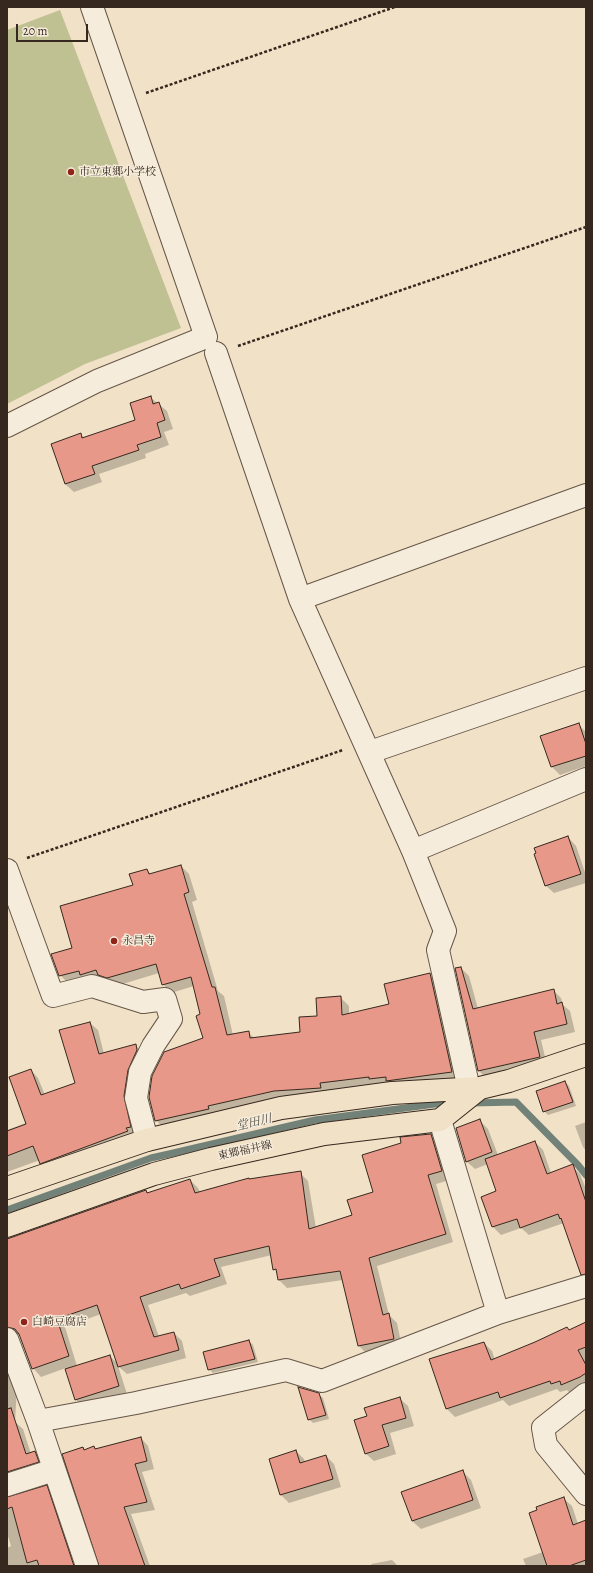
<!DOCTYPE html>
<meta charset="utf-8">
<style>
body{margin:0}
#map{position:relative;width:593px;height:1573px;overflow:hidden;background:#f1e1c7;font-family:Alegreya,serif}
canvas{display:block}
.frame{position:absolute;inset:0;border:8px solid #36281e;pointer-events:none}
.scale{position:absolute;left:16px;top:24px;width:72px;height:18px;box-sizing:border-box;border:2px solid #36281e;border-top:0;padding-left:5px;font-size:12px;line-height:14px;white-space:nowrap;color:#36281e;-webkit-text-stroke:3px #f6ecdb;paint-order:stroke}
</style>
<div id="map">
<canvas width="593" height="1573"></canvas>
<div class="frame"></div>
<div class="scale">20 m</div>
</div>
<script>
const c = document.querySelector('canvas').getContext('2d');
c.lineJoin = 'round';
function fill(path, color) {
  c.fillStyle = color;
  c.fill(path, 'evenodd');
}
function toPath(rows) {
  const path = new Path2D();
  for (const r of rows) {
    path.moveTo(r[0], r[1]);
    for (let i = 2; i < r.length; i += 2) path.lineTo(r[i], r[i + 1]);
  }
  return path;
}
function strokePath(path, color, width, dash) {
  c.strokeStyle = color;
  c.lineWidth = width;
  c.lineCap = dash ? 'butt' : 'round';
  c.setLineDash(dash || []);
  c.stroke(path);
}
function label(font, color, halo, rows, align = 'center') {
  c.font = font + ' Alegreya,"Noto Serif JP",serif';
  c.lineWidth = 3;
  c.setLineDash([]);
  c.textBaseline = 'middle';
  c.strokeStyle = halo;
  c.fillStyle = color;
  for (const [text, x, y, turn = 0] of rows) {
    c.save();
    c.translate(x, y);
    c.rotate((+turn || 0) * Math.PI / 180);
    c.textAlign = isNaN(turn) ? turn : align;
    if (halo) c.strokeText(text, 0, 0);
    c.fillText(text, 0, 0);
    c.restore();
  }
}
fill(toPath([
 [60,10,181,328,85,364,7,404,7,30]
]), '#c0c192');
fill(toPath([
 [150,397,167,411,173,429,164,432,169,445,145,454,146,458,99,474,102,482,74,492,65,484,52,444,81,434,84,438,137,420],
 [578,724,586,732,586,766,560,775,552,767,541,737],
 [568,837,576,846,586,875,586,883,554,893,545,885,537,854],
 [181,866,189,874,197,900,192,902,218,991,224,996,233,1035,248,1032,255,1039,302,1033,340,997,349,1006,349,1014,390,1005,430,975,439,983,460,1080,164,1129,156,1120,204,1039,201,1015,194,986,171,993,163,984,159,973,116,986,68,983,60,975,74,949,147,870,152,875],
 [461,968,469,976,478,1009,553,990,561,998,563,1005,570,1011,575,1032,541,1040,547,1065,487,1079,479,1071,456,969],
 [90,1023,98,1030,104,1054,136,1046,143,1053,137,1134,48,1170,40,1160,7,1172,7,1130,26,1123,31,1070,38,1078,45,1095,77,1083],
 [565,1082,569,1086,576,1106,548,1115,544,1111],
 [480,1121,488,1129,498,1155,535,1142,543,1150,551,1173,572,1166,580,1174,586,1189,586,1278,582,1274,564,1223,529,1235,521,1228,501,1235,493,1227,482,1197,497,1192,488,1164,475,1169,466,1161],
 [586,1122,586,1151,583,1147,575,1126],
 [431,1135,439,1143,450,1180,436,1184,453,1242,377,1266,389,1315,397,1323,402,1347,367,1354,359,1346,343,1280,287,1288,279,1280,277,1272,274,1269,272,1255,221,1267,227,1284,190,1296,186,1293,148,1305,159,1337,174,1333,182,1341,186,1358,127,1374,118,1366,127,1394,84,1407,75,1399,66,1368,41,1377,33,1368,20,1335,11,1335,7,1338,7,1240,146,1191,149,1194,190,1180,198,1188,200,1192,250,1180,300,1173,308,1181,316,1228,353,1216,374,1193],
 [101,1314,118,1364,110,1356,77,1366,65,1327],
 [586,1323,586,1386,570,1393,567,1390,560,1392,557,1389,509,1406,503,1400,455,1417,447,1409,430,1360,484,1343,492,1351,495,1360,569,1331],
 [249,1341,253,1345,258,1362,213,1373,209,1369],
 [7,1363,17,1388,15,1422,23,1429,31,1454,35,1452,43,1460,46,1470,7,1484],
 [318,1394,323,1398,329,1419,313,1423,309,1419],
 [399,1398,408,1406,414,1426,390,1433,396,1454,374,1461,365,1453,368,1416],
 [141,1438,148,1446,154,1469,142,1472,155,1510,131,1514,150,1566,103,1566,83,1448,85,1450,94,1447,97,1450],
 [296,1451,304,1459,305,1462,326,1456,334,1464,341,1487,289,1503,281,1495,270,1459],
 [463,1472,471,1480,481,1508,421,1529,412,1521],
 [46,1487,55,1495,79,1566,7,1566,7,1548,11,1546,7,1533,7,1498],
 [563,1498,572,1506,578,1524,586,1521,586,1566,526,1566,523,1559,543,1552],
 [392,1560,398,1566,372,1566,371,1564]
]), '#0003');
strokePath(toPath([
 [471,1103,516,1102,578,1165,586,1175],
 [7,1210,151,1158,169,1154,315,1120,435,1104,450,1104]
]), '#738279', 7);
const building = toPath([
 [151,396,153,404,159,402,165,420,157,423,161,437,137,445,139,450,92,466,95,474,65,484,51,444,81,433,82,438,135,420,130,403,151,396],
 [579,723,586,744,586,756,551,767,540,736,579,723],
 [568,836,581,874,545,886,534,854,536,853,534,848,568,836],
 [181,865,189,892,184,894,212,987,215,987,227,1035,249,1031,250,1038,300,1032,299,1017,317,1016,316,998,341,996,342,1015,389,1004,384,984,430,973,452,1072,386,1081,386,1077,369,1079,369,1077,320,1083,321,1088,274,1091,208,1106,209,1109,155,1121,149,1097,152,1076,164,1052,203,1038,196,1016,200,1014,191,977,162,985,156,964,107,978,98,975,96,970,80,975,79,971,59,976,51,954,72,948,60,906,133,885,129,874,147,869,149,874,181,865],
 [461,967,473,1009,554,989,557,1004,562,1002,567,1024,534,1032,540,1057,478,1071,455,968,461,967],
 [90,1022,99,1054,136,1044,137,1050,128,1070,124,1096,131,1127,126,1128,128,1131,40,1164,33,1146,7,1156,7,1131,26,1124,9,1077,31,1069,41,1095,75,1083,59,1030,90,1022],
 [565,1081,573,1102,543,1112,536,1091,565,1081],
 [480,1119,492,1152,466,1162,456,1128,480,1119],
 [431,1134,442,1171,428,1175,446,1234,369,1258,383,1315,389,1313,394,1339,358,1346,340,1271,278,1280,276,1269,273,1270,269,1246,214,1259,220,1276,181,1289,179,1284,140,1297,154,1337,174,1332,179,1350,118,1367,97,1305,57,1319,69,1356,32,1369,19,1334,15,1329,7,1327,7,1239,146,1190,147,1193,190,1179,195,1193,249,1178,249,1179,301,1171,309,1229,352,1215,347,1200,373,1192,362,1155,401,1143,400,1137,431,1134],
 [535,1141,547,1174,573,1164,586,1202,586,1274,581,1275,561,1218,560,1219,558,1214,520,1228,517,1219,492,1227,481,1197,496,1191,485,1159,535,1141],
 [586,1322,586,1347,578,1350,586,1365,586,1373,580,1377,561,1385,560,1381,551,1384,550,1381,500,1398,498,1392,446,1409,429,1359,484,1342,491,1360,535,1342,567,1327,569,1330,586,1322],
 [249,1340,255,1359,208,1370,203,1352,249,1340],
 [110,1355,119,1386,75,1400,65,1369,110,1355],
 [298,1387,319,1393,326,1415,308,1420,298,1387],
 [400,1397,406,1418,382,1425,389,1446,365,1454,354,1420,367,1416,364,1408,400,1397],
 [11,1408,26,1454,35,1451,39,1462,7,1472,7,1409,11,1408],
 [141,1437,147,1461,135,1464,147,1502,124,1507,145,1566,99,1566,62,1454,83,1447,84,1450,94,1446,95,1449,141,1437],
 [296,1450,300,1463,326,1455,333,1479,280,1495,269,1459,296,1450],
 [463,1470,473,1500,412,1521,401,1492,463,1470],
 [47,1485,74,1566,39,1566,37,1560,27,1563,12,1507,7,1509,7,1497,47,1485],
 [564,1497,573,1525,586,1520,586,1560,569,1566,547,1566,529,1513,537,1510,536,1507,564,1497]
]);
fill(building, '#e79888');
strokePath(building, '#36281e', 1);
const minor = toPath([
 [216,353,300,599,413,851,445,931,438,950,469,1089],
 [7,426,97,381,206,337,92,7],
 [300,599,586,495],
 [370,752,586,678],
 [413,851,586,779],
 [7,870,53,996,92,986,143,1002,165,999,171,1019,153,1046,140,1072,136,1098,147,1140],
 [440,1120,498,1313,586,1286],
 [7,1339,38,1421,87,1566],
 [586,1394,543,1428,546,1445,586,1494],
 [38,1421,136,1403,286,1370,322,1381,498,1313],
 [7,1485,54,1470]
]);
const major = toPath([
 [7,1188,147,1140,281,1108,392,1093,480,1088,509,1081,586,1055],
 [7,1226,154,1174,211,1159,324,1134,440,1120,480,1088]
]);
strokePath(minor, '#655648', 24);
strokePath(major, '#36281e', 24);
strokePath(toPath([
 [146,93,395,7],
 [238,346,586,227],
 [27,858,343,750]
]), '#36281e', 2.5, [3, 2]);
strokePath(minor, '#f6ecdb', 22);
strokePath(major, '#f1e1c7', 22);
for (const [x, y, r, color] of [
 [71,172,4,"#8f2418"],
 [114,941,4,"#8f2418"],
 [24,1322,4,"#8f2418"]
]) {
  const dot = new Path2D();
  dot.arc(x, y, r, 0, 2 * Math.PI);
  c.fillStyle = color;
  c.fill(dot);
  strokePath(dot, '#f6ecdb', 1.5);
}
label('11px', '#36281e', '#f6ecdb', [
 ["市立東郷小学校",79,172],
 ["永昌寺",122,941],
 ["白崎豆腐店",32,1322]
], 'left');
label('11px', '#36281e', '#f6ecdb', [
 ["東郷福井線",245,1151,-13]
]);
label('italic 12px', '#4f4e44', '#f6ecdb', [
 ["堂田川",254,1123,-13]
]);
</script>
